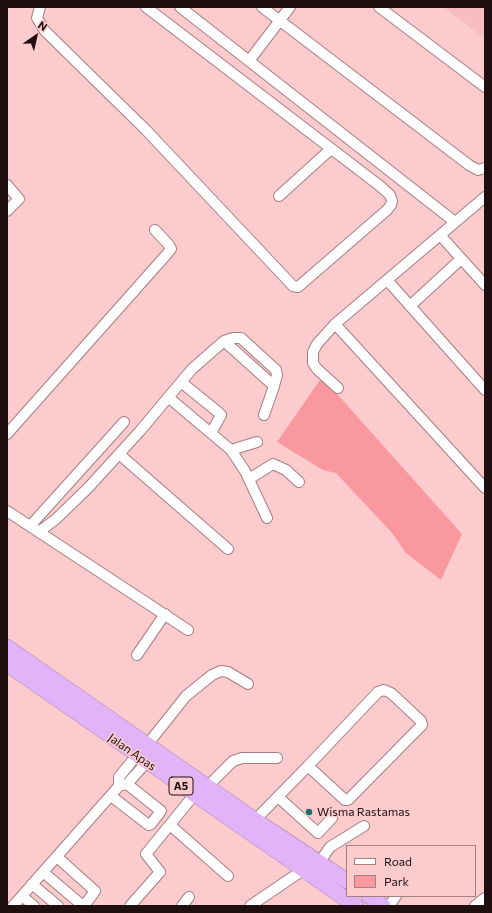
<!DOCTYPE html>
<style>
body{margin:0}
#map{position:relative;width:492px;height:913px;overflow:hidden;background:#fbcbcd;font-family:Commissioner,sans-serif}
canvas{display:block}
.frame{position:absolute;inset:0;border:8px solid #1f0f10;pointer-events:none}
.legend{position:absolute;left:346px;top:845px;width:130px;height:52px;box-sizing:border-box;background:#fbcbcd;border:1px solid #a38081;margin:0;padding:5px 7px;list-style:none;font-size:12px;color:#1f0f10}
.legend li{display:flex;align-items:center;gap:8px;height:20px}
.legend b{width:20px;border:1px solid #a38081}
.north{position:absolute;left:16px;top:16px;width:40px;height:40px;-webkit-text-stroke:3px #fbcbcd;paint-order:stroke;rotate:34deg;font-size:11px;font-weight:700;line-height:16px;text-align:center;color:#1f0f10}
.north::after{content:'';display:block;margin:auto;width:14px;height:18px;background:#1f0f10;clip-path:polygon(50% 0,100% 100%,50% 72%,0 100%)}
</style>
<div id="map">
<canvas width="492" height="913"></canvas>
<div class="frame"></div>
<ul class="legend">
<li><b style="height:5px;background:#fff"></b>Road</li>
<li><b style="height:11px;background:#fa98a0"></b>Park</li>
</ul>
<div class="north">N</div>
</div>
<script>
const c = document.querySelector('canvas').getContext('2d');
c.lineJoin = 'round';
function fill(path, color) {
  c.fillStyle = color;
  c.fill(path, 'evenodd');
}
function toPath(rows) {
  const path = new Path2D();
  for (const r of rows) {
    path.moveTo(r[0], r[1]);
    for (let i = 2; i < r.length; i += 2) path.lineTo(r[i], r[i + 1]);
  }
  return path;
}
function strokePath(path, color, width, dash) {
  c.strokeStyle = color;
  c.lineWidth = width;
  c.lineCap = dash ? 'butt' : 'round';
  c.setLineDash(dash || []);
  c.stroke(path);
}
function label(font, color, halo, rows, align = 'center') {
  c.font = font + ' Commissioner,sans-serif';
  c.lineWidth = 3;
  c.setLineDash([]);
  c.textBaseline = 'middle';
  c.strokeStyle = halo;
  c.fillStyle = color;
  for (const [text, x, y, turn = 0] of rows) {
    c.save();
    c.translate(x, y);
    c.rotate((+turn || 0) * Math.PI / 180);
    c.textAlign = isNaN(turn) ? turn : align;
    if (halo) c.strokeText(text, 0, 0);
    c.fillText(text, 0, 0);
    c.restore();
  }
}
fill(toPath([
 [443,7,485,7,485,39]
]), '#f6bec1');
fill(toPath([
 [322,377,462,534,441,580,406,553,392,533,336,473,323,470,277,442]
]), '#fa98a0');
const minor = toPath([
 [40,7,37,18,45,31,146,130,293,286,298,287,387,210,391,205,392,201,390,195,380,186,146,7],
 [180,7,455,222],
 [262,7,469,165,478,170,485,168],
 [379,7,485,87],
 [249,61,290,7],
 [7,185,19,199,7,211],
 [279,196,331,149],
 [440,235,485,285],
 [387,280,485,390],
 [410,306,461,259],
 [335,324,485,488],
 [224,341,274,386],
 [181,382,218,412,221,415,211,433],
 [338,388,317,369,313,363,313,352,317,344,335,324,485,197],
 [168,397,231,450,245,471,267,518],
 [7,434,167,254,171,249,169,245,155,230],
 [231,450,257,442],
 [119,454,228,549],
 [249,479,273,464,286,470,299,482],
 [7,511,188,630],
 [31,525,124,422],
 [40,531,56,519,88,488,140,431,192,369,224,341,233,338,241,338,276,370,277,375,274,386,264,415],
 [137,655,165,614],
 [147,745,186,696,212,675,221,671,228,672,248,684],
 [119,786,119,777,137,755],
 [207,787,233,761,242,758,277,758],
 [111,796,146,823,149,825,151,824,161,811,127,784],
 [278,797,318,833,332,818],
 [255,820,308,766,345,800,348,800,422,725,421,721,391,693,384,690,378,692,308,766],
 [170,825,228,876],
 [57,857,95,891,84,906],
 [319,863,330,847,364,826],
 [43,872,83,906],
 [32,884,58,906],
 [22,896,34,906],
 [13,906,119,786,127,784,147,762],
 [130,906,160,872,146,854,194,795],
 [182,906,189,897],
 [250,906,303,870],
 [389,906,396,896],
 [475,906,485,898]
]);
const highway = toPath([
 [7,647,255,820,347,881],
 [7,664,356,906],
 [369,896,383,906]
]);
strokePath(minor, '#a87c7f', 12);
strokePath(highway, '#9e7aa7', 16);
strokePath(minor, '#fff', 10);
strokePath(highway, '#e2b3f9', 15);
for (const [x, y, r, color] of [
 [309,812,4,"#1e6b6a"]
]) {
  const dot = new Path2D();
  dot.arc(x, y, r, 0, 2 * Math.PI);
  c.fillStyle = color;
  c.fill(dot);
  strokePath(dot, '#fbcbcd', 1.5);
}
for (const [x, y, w] of [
 [181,786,24]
]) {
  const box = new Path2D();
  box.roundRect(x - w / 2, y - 9, w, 18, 3);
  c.fillStyle = '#fbcbcd';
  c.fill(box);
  strokePath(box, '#1f0f10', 1);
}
label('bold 11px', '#1f0f10', null, [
 ["A5",181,786]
]);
label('12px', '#1f0f10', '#fbcbcd', [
 ["Jalan Apas",132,752,35]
]);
label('12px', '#1f0f10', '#fbcbcd', [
 ["Wisma Rastamas",317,812]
], 'left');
</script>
